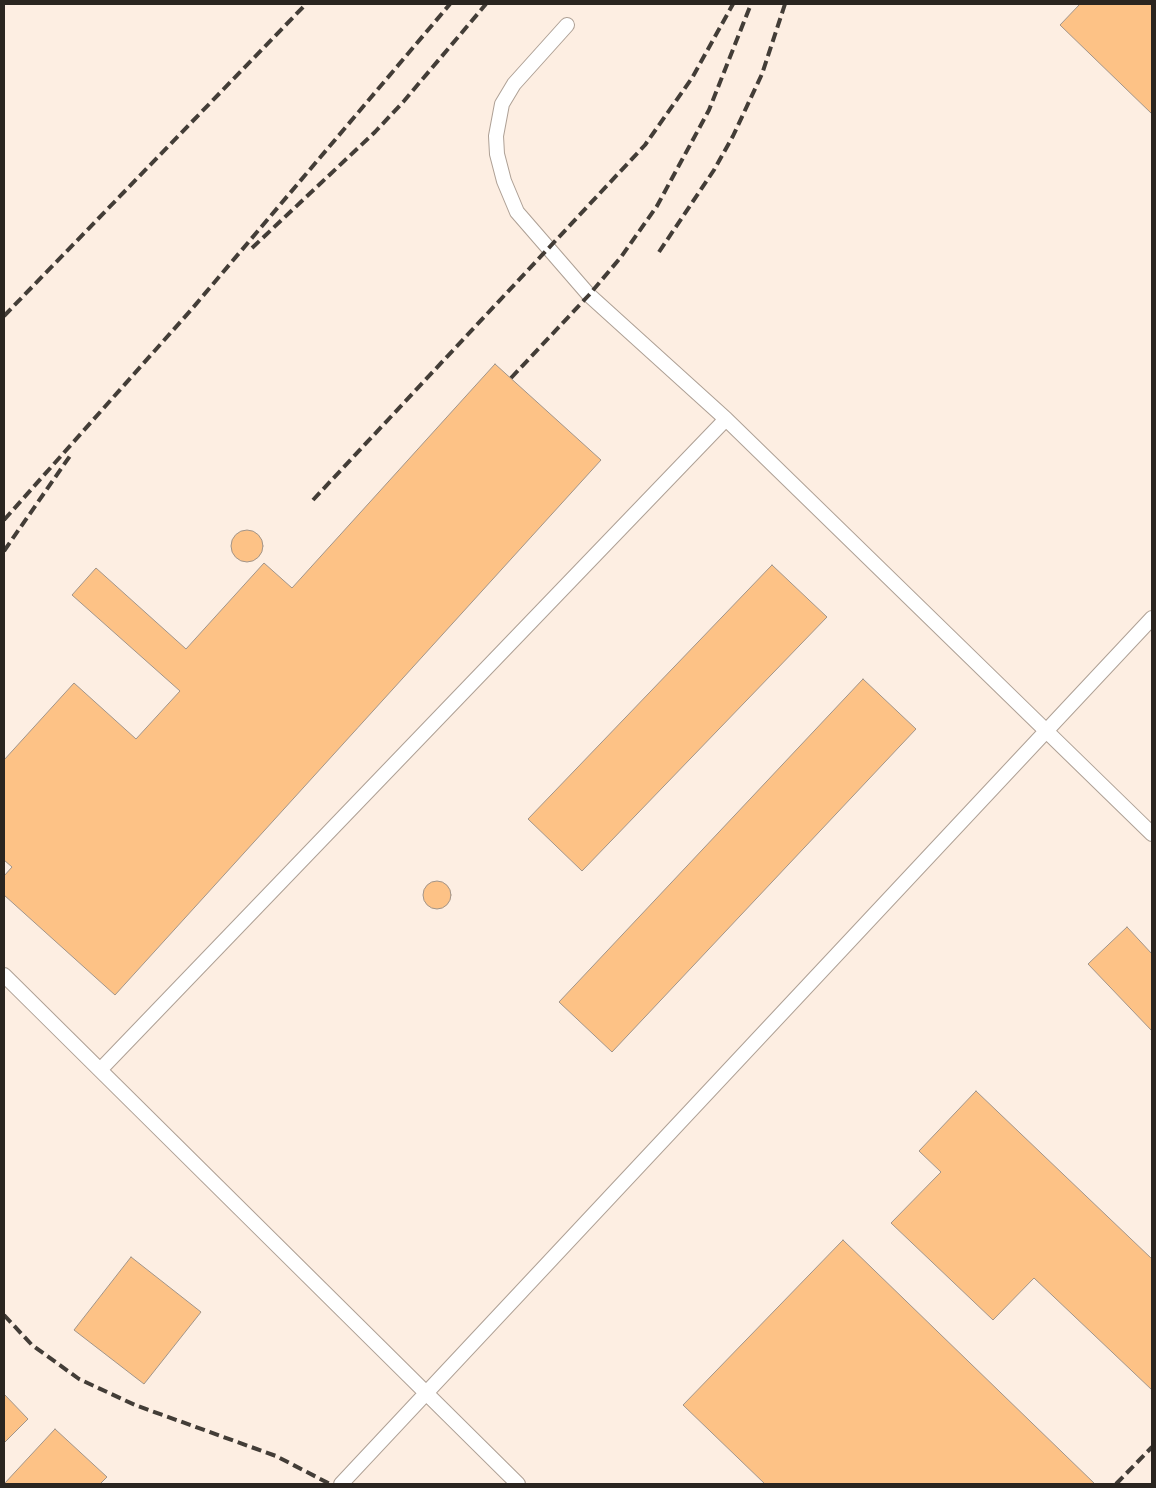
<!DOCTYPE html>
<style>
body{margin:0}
#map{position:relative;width:1156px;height:1488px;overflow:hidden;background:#fdeee2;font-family:Rubik,sans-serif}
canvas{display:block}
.frame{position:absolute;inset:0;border:5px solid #2a2520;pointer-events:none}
</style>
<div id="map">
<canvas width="1156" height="1488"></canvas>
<div class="frame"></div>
</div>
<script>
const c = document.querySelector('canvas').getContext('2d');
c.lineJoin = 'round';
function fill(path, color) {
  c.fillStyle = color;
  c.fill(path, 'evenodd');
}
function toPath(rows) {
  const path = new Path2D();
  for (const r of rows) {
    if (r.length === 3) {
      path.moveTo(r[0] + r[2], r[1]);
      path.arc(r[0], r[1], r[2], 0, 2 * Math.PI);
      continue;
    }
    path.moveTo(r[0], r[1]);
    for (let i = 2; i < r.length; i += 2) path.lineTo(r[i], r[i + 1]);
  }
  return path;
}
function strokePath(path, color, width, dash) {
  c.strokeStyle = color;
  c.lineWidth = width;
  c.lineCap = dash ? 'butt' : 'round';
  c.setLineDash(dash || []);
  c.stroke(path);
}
const building = toPath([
 [1080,4,1152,4,1152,114,1060,25,1080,4],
 [495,364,601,460,115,995,4,895,4,876,12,867,4,860,4,760,74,683,136,739,180,691,72,595,96,568,186,649,264,563,292,588,495,364],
 [247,546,16],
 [772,565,827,617,582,871,528,819,772,565],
 [863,679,916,729,612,1052,559,1002,863,679],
 [437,895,14],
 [1127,927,1152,954,1152,1031,1088,964,1127,927],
 [976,1091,1152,1259,1152,1390,1034,1278,993,1320,891,1223,941,1172,919,1151,976,1091],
 [843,1240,1095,1484,765,1484,683,1405,843,1240],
 [131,1257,201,1312,144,1384,74,1330,131,1257],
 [4,1394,28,1419,4,1443,4,1394],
 [55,1429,107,1477,100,1484,4,1484,55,1429]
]);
fill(building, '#fdc286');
strokePath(building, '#a19489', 1);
const lane = toPath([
 [567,25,514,84,502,104,496,136,497,154,504,181,517,212,589,295,726,419,1152,834],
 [4,975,518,1484],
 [100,1070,726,419],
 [341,1484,1152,618]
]);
strokePath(lane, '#aea095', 16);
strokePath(lane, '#fff', 14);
strokePath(toPath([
 [252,248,375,132,404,101,486,4],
 [659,252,714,170,733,136,762,74,785,4],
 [4,316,306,4],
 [511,378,589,295,621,257,657,206,709,110,751,4],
 [313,500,645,145,692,78,733,4],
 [4,520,191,310,450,4],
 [4,551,72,453],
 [4,1315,32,1345,79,1379,135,1405,276,1456,330,1484],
 [1116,1484,1152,1447]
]), '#433d37', 4, [10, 5]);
</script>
